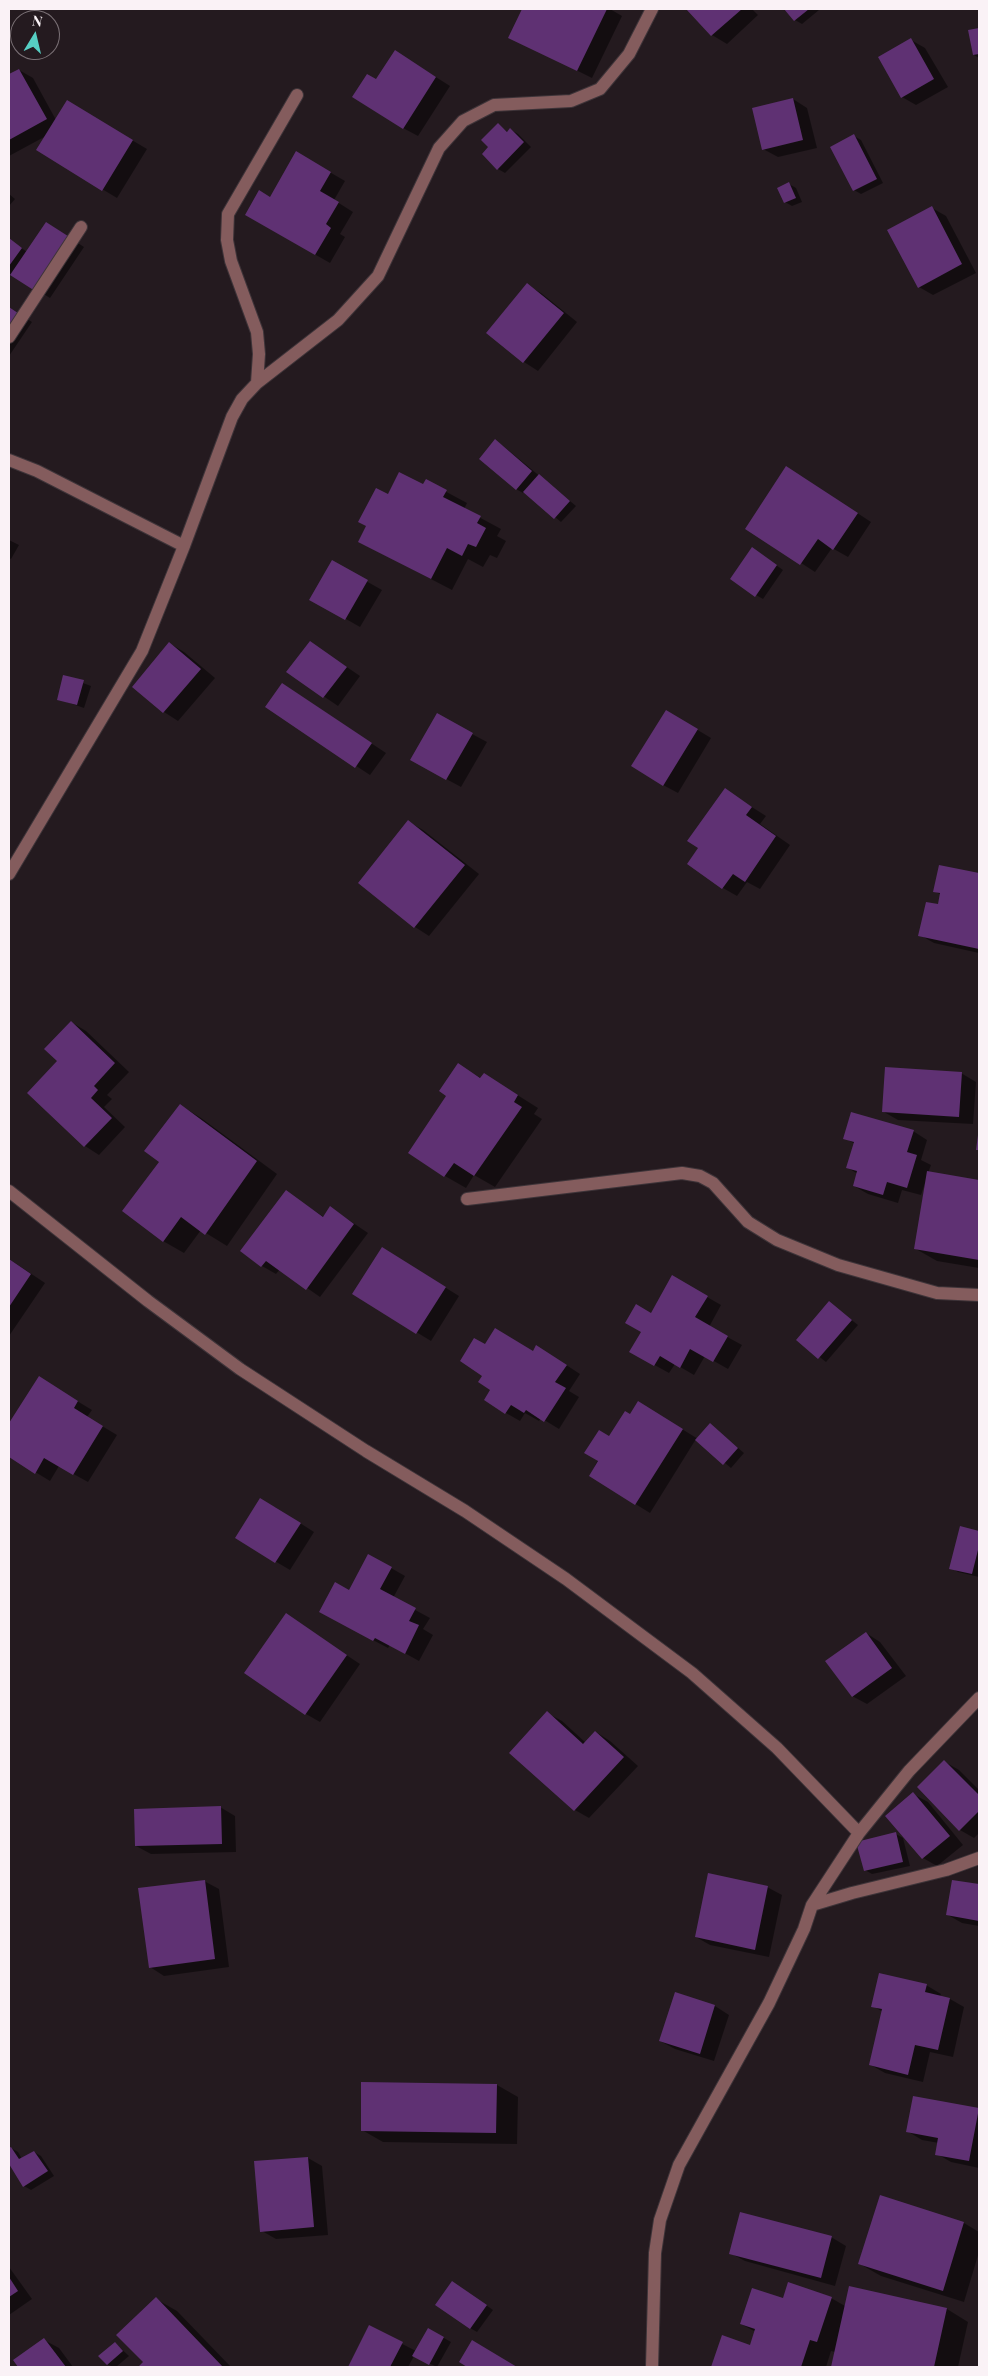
<!DOCTYPE html>
<style>
body{margin:0}
#map{position:relative;width:988px;height:2376px;overflow:hidden;background:#241a1f;font-family:"Playfair Display",serif}
canvas{display:block}
.frame{position:absolute;inset:0;border:10px solid #faf2f6;pointer-events:none}
.north{position:absolute;left:10px;top:10px;width:50px;height:50px;box-sizing:border-box;background:#241a1f;border:1px solid #7a7075;border-radius:50%;rotate:9deg;font-size:14px;font-weight:700;line-height:20px;text-align:center;color:#faf2f6}
.north::after{content:'';display:block;margin:auto;width:18px;height:22px;background:#56cec3;clip-path:polygon(50% 0,100% 100%,50% 72%,0 100%)}
</style>
<div id="map">
<canvas width="988" height="2376"></canvas>
<div class="frame"></div>
<div class="north">N</div>
</div>
<script>
const c = document.querySelector('canvas').getContext('2d');
c.lineJoin = 'round';
function fill(path, color) {
  c.fillStyle = color;
  c.fill(path, 'evenodd');
}
function toPath(rows) {
  const path = new Path2D();
  for (const r of rows) {
    path.moveTo(r[0], r[1]);
    for (let i = 2; i < r.length; i += 2) path.lineTo(r[i], r[i + 1]);
  }
  return path;
}
function strokePath(path, color, width, dash) {
  c.strokeStyle = color;
  c.lineWidth = width;
  c.lineCap = dash ? 'butt' : 'round';
  c.setLineDash(dash || []);
  c.stroke(path);
}
fill(toPath([
 [524,9,610,9,622,16,592,78,510,37],
 [688,9,752,9,758,15,727,44,712,35],
 [786,9,818,9,819,10,802,24,795,20],
 [979,29,979,58,974,55,970,31],
 [911,40,925,48,948,87,916,105,902,97],
 [409,60,450,86,418,136,403,128,376,81],
 [19,70,33,78,56,120,81,110,147,149,117,198,37,150,46,136,9,156,9,76],
 [793,99,807,108,817,148,778,157,763,149],
 [498,125,508,132,511,130,518,134,531,147,505,173,498,169,490,147],
 [854,136,861,140,883,183,861,194,854,190],
 [297,153,345,181,334,200,353,212,340,234,345,237,330,263,246,215,271,198],
 [789,184,796,188,802,202,792,206,785,202],
 [9,194,15,199,9,206],
 [932,208,946,216,976,273,933,295,919,287],
 [47,223,84,247,50,298,12,274,9,275,9,239,27,252],
 [527,285,541,293,577,322,538,371,524,362,488,333],
 [9,307,32,322,9,356],
 [502,445,576,506,561,522,525,492,523,493,516,489],
 [801,476,871,522,848,557,832,548,815,572,747,528],
 [426,481,467,503,464,509,501,529,497,536,506,541,497,558,490,555,483,567,468,559,452,590,381,553],
 [9,540,19,545,11,559,9,558],
 [759,553,783,570,763,599,756,595],
 [332,562,382,590,360,627,311,599],
 [310,642,360,676,338,706,288,672],
 [169,643,184,652,215,678,178,721,164,712,133,687],
 [64,676,91,686,84,708,58,699],
 [282,684,386,753,370,775,266,707],
 [681,720,711,738,678,793,663,785],
 [472,734,487,742,461,787,426,768],
 [725,790,766,816,760,824,790,845,760,889,747,882,737,896,723,888,700,848],
 [409,822,423,830,479,874,429,936,415,927,359,883],
 [940,866,979,874,979,953,934,943,920,935,939,906,941,895,935,891],
 [71,1022,86,1031,129,1072,107,1095,112,1099,104,1107,125,1127,99,1155,85,1146,29,1093,59,1061],
 [458,1065,481,1078,484,1074,538,1108,534,1114,542,1119,495,1187,474,1175,466,1188,445,1176],
 [961,1073,976,1082,973,1124,898,1120,884,1112],
 [180,1105,201,1118,277,1174,227,1246,201,1230,184,1253,163,1241,160,1161],
 [913,1131,927,1140,921,1160,931,1165,928,1173,979,1181,979,1268,937,1261,916,1249,925,1183,921,1195,902,1190,898,1203,868,1194,854,1186,858,1174,848,1168,855,1144,845,1138],
 [286,1192,324,1217,331,1208,368,1233,320,1297,280,1269,276,1274,262,1266],
 [396,1257,459,1296,431,1341,354,1294],
 [9,1259,45,1283,9,1336],
 [672,1277,721,1305,709,1327,742,1345,728,1369,705,1356,694,1375,675,1364,669,1373,631,1352],
 [830,1303,858,1325,826,1362,798,1340],
 [486,1346,551,1355,580,1374,569,1391,579,1397,559,1429,541,1418,539,1421,525,1413,520,1421,506,1413,484,1376],
 [39,1378,92,1410,87,1417,117,1435,88,1482,59,1466,50,1481,9,1456,9,1426],
 [653,1411,698,1439,711,1425,744,1453,731,1468,696,1439,650,1513,590,1476,609,1437,631,1416],
 [275,1507,314,1532,290,1570,236,1538],
 [961,1528,979,1532,979,1577,958,1572,951,1568],
 [391,1568,405,1576,393,1598,430,1618,423,1629,433,1635,419,1661,390,1645,388,1648,335,1620,350,1591],
 [286,1615,360,1664,320,1722,306,1714],
 [866,1633,880,1642,906,1676,867,1704,852,1696],
 [547,1713,562,1721,586,1743,596,1732,610,1741,638,1766,589,1818,575,1810],
 [945,1762,959,1770,979,1790,979,1833,974,1838,960,1830],
 [913,1794,928,1802,963,1845,937,1866,923,1858],
 [220,1807,235,1816,236,1852,151,1854,136,1846],
 [896,1834,903,1838,910,1866,872,1874,865,1870],
 [204,1881,219,1889,229,1967,164,1976,150,1967],
 [953,1881,979,1885,979,1926,962,1923,948,1915],
 [767,1887,782,1895,769,1957,710,1945,696,1937],
 [926,1985,941,1994,940,1997,950,1999,964,2007,953,2057,930,2052,923,2082,885,2073,871,2065,883,2012,873,2006],
 [676,1993,715,2006,729,2015,714,2061,675,2049,660,2041],
 [363,2084,497,2085,518,2097,517,2144,383,2142,362,2130],
 [914,2097,979,2110,979,2168,951,2162,937,2154,939,2143,922,2140,907,2131],
 [11,2148,18,2152,22,2159,34,2152,41,2156,54,2176,31,2190,24,2186,9,2162,9,2150],
 [308,2158,322,2166,328,2235,276,2239,262,2231],
 [964,2223,979,2232,979,2252,964,2302,881,2276,860,2264],
 [831,2237,846,2246,835,2286,745,2261,730,2253],
 [9,2267,32,2299,9,2315],
 [459,2286,493,2310,477,2332,470,2328],
 [850,2287,947,2309,968,2322,958,2367,832,2367,835,2352,831,2351,826,2367,713,2367,723,2337,751,2346,756,2332,741,2324,784,2299,831,2298,845,2306],
 [156,2299,177,2311,231,2367,140,2367,145,2362],
 [369,2327,416,2351,428,2329,451,2342,437,2367,414,2356,408,2367,349,2367],
 [44,2340,59,2348,73,2367,20,2367,15,2361],
 [115,2343,129,2356,116,2367,113,2367,107,2364]
]), '#0007');
fill(toPath([
 [522,9,607,9,577,71,508,38],
 [686,9,742,9,711,36],
 [784,9,809,9,794,21],
 [979,28,979,54,973,55,968,30],
 [911,38,934,79,901,98,878,57],
 [395,50,436,77,403,129,352,97,367,74,376,79],
 [19,69,47,119,9,140,9,74],
 [793,98,803,140,762,150,752,108],
 [67,100,133,140,102,191,36,150],
 [498,123,507,132,510,128,524,142,497,170,482,154,488,147,481,140],
 [854,134,877,179,853,191,830,147],
 [296,151,331,172,320,191,339,202,326,224,331,228,315,255,245,215,259,190,270,197],
 [789,182,796,198,784,203,777,188],
 [932,206,962,264,918,288,887,230],
 [46,222,71,238,35,291,10,275],
 [9,238,22,248,9,266],
 [527,283,564,313,523,363,486,333],
 [9,307,18,313,9,327],
 [495,439,532,471,516,490,479,459],
 [786,466,858,513,833,550,818,539,800,565,745,529],
 [399,472,423,484,426,479,447,490,443,497,481,516,477,523,486,528,476,547,468,544,462,556,447,548,431,579,358,542,366,526,358,522,376,488,388,494],
 [539,474,570,501,554,519,523,492],
 [752,547,777,565,755,597,730,579],
 [332,560,368,580,345,620,309,600],
 [310,641,347,667,323,698,286,672],
 [169,642,201,669,163,713,132,687],
 [63,675,84,680,77,705,57,700],
 [282,683,372,743,355,768,265,707],
 [666,710,698,729,663,786,631,766],
 [437,713,473,733,446,780,410,760],
 [725,788,752,807,746,815,776,836,745,882,733,874,722,889,687,864,698,848,687,841],
 [408,820,465,865,414,928,358,883],
 [939,865,979,873,979,949,918,936,926,902,938,904,940,893,933,892],
 [71,1021,115,1063,94,1086,98,1090,91,1098,112,1118,84,1147,27,1093,57,1061,44,1049],
 [458,1063,480,1078,484,1073,518,1095,514,1102,522,1107,474,1176,454,1163,444,1177,408,1153,446,1096,439,1091],
 [885,1067,962,1072,959,1117,882,1112],
 [180,1104,257,1161,205,1235,181,1217,163,1242,122,1211,159,1162,144,1151],
 [851,1112,914,1130,907,1152,917,1155,907,1188,887,1182,883,1195,853,1186,857,1171,846,1168,854,1142,843,1139],
 [978,1135,979,1135,979,1150,976,1150],
 [927,1171,979,1180,979,1260,914,1249],
 [286,1190,323,1217,330,1206,354,1224,306,1290,266,1261,261,1267,240,1251],
 [382,1247,446,1287,416,1334,352,1294],
 [9,1259,31,1274,9,1307],
 [672,1275,708,1296,695,1317,728,1336,713,1362,690,1349,680,1368,660,1356,654,1366,629,1352,641,1332,625,1323,636,1304,651,1313],
 [829,1301,852,1320,818,1359,796,1340],
 [495,1328,533,1351,536,1345,567,1365,555,1382,566,1388,544,1422,526,1410,524,1413,511,1405,505,1414,484,1400,490,1390,478,1382,482,1376,460,1361,474,1338,485,1344],
 [39,1376,78,1401,74,1408,103,1426,73,1475,44,1458,35,1474,9,1457,9,1423],
 [638,1401,683,1429,635,1505,589,1476,598,1461,584,1453,599,1430,609,1436,625,1411,630,1414],
 [710,1423,738,1448,723,1465,695,1440],
 [260,1498,301,1523,275,1563,235,1538],
 [960,1526,979,1531,979,1546,972,1574,949,1569],
 [368,1554,392,1567,380,1589,416,1608,409,1621,419,1625,405,1654,375,1638,373,1641,319,1612,335,1582,349,1590],
 [286,1613,347,1655,305,1715,244,1673],
 [866,1632,892,1668,852,1697,825,1661],
 [547,1711,583,1744,595,1731,624,1757,574,1811,509,1753],
 [944,1760,979,1795,979,1811,959,1831,917,1787],
 [913,1792,950,1836,922,1859,885,1816],
 [221,1806,222,1844,135,1846,134,1809],
 [896,1832,903,1862,864,1871,856,1842],
 [708,1873,768,1886,755,1950,695,1937],
 [205,1880,215,1959,149,1968,138,1888],
 [952,1880,979,1884,979,1921,946,1915],
 [879,1973,927,1984,925,1992,950,1998,938,2050,915,2045,908,2075,869,2065,882,2009,871,2007],
 [675,1992,715,2005,700,2054,659,2041],
 [361,2082,497,2084,496,2133,361,2131],
 [913,2096,979,2108,969,2161,935,2155,938,2138,906,2132],
 [11,2147,19,2159,34,2151,48,2171,23,2187,9,2164,9,2148],
 [308,2157,314,2227,260,2232,254,2161],
 [880,2195,964,2222,943,2291,858,2264],
 [740,2212,832,2236,821,2278,729,2254],
 [9,2277,18,2291,9,2297],
 [452,2281,487,2305,470,2329,435,2305],
 [788,2282,832,2297,817,2342,810,2340,801,2367,711,2367,722,2335,750,2345,755,2329,740,2324,752,2288,783,2298],
 [849,2286,947,2308,934,2367,831,2367],
 [156,2297,223,2367,138,2367,143,2362,116,2335],
 [369,2325,403,2342,390,2367,348,2367],
 [428,2328,444,2337,429,2365,412,2356],
 [44,2338,66,2367,18,2367,13,2360],
 [472,2340,517,2367,467,2367,459,2362],
 [115,2342,123,2351,107,2365,98,2356]
]), '#5f3173');
const minor = toPath([
 [9,337,81,227],
 [257,383,259,354,257,332,231,261,227,240,228,214,297,95],
 [9,460,37,471,184,546],
 [9,874,142,651,184,546,232,417,242,399,257,383,338,320,378,276,439,148,463,121,494,105,571,101,600,89,629,54,652,9],
 [9,1191,148,1301,240,1369,366,1451,465,1511,566,1579,692,1673,777,1748,859,1833],
 [467,1199,682,1173,700,1176,713,1183,748,1222,777,1240,838,1265,937,1293,979,1295],
 [812,1905,852,1893,946,1870,979,1858],
 [652,2367,655,2253,660,2220,679,2165,769,2003,804,1929,812,1905,859,1833,909,1771,979,1698]
]);
strokePath(minor, '#3e3439', 14);
strokePath(minor, '#845c5d', 12);
</script>
